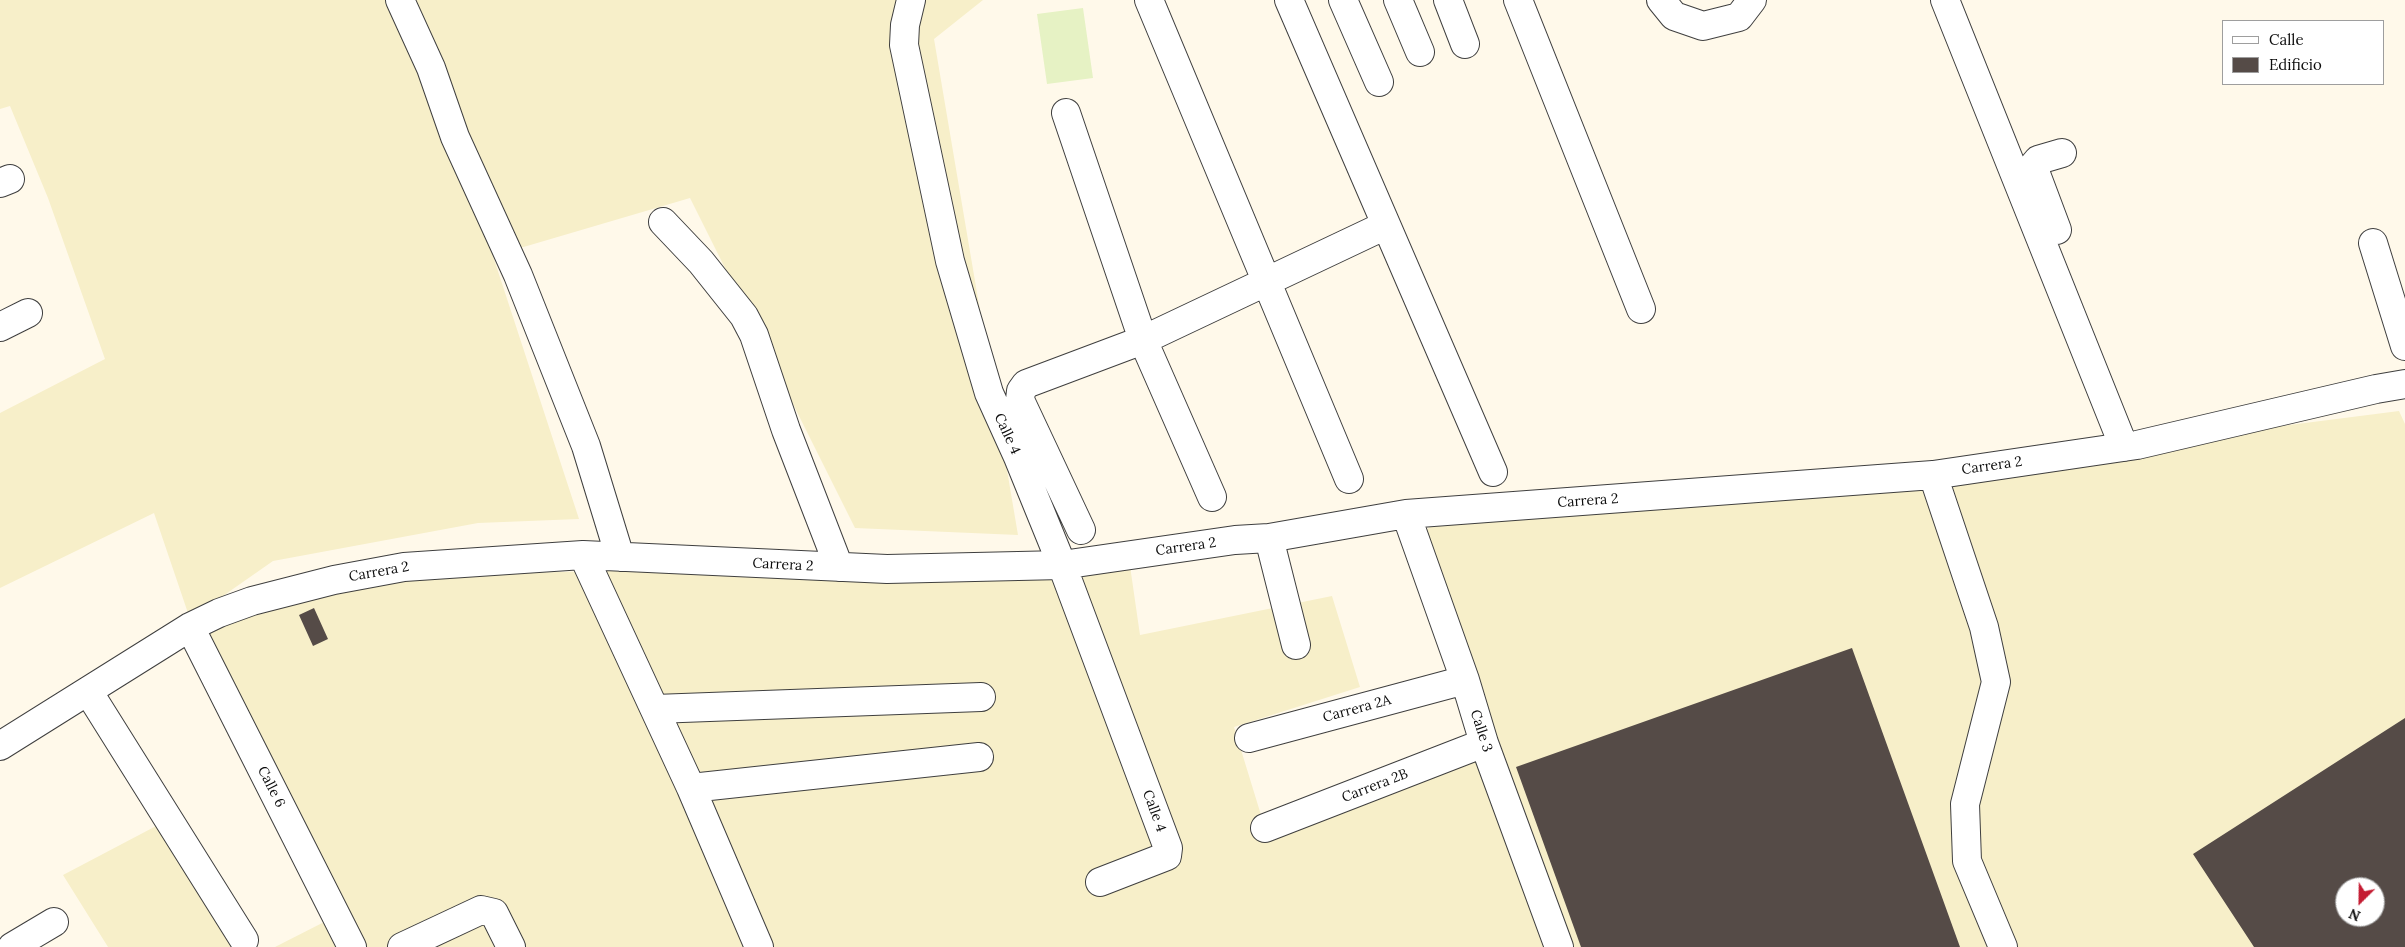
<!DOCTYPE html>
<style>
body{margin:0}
#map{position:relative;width:2405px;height:947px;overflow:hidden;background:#fff9ea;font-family:Lora,serif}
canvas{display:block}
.legend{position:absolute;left:2222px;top:20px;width:162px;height:65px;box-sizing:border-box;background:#fff;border:1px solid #9e9e9e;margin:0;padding:6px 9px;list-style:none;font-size:15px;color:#0c0c0c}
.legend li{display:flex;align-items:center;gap:10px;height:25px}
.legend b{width:25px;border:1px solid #9e9e9e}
.north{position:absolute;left:2335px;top:877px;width:50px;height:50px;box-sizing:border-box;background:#fff;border:1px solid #9e9e9e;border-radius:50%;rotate:203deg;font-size:14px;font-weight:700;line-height:20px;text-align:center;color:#0c0c0c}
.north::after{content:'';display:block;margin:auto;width:18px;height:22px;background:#c41b32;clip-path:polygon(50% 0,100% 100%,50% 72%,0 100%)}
</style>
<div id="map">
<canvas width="2405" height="947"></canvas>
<ul class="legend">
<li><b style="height:6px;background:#fff"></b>Calle</li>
<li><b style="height:14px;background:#554b47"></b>Edificio</li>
</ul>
<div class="north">N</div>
</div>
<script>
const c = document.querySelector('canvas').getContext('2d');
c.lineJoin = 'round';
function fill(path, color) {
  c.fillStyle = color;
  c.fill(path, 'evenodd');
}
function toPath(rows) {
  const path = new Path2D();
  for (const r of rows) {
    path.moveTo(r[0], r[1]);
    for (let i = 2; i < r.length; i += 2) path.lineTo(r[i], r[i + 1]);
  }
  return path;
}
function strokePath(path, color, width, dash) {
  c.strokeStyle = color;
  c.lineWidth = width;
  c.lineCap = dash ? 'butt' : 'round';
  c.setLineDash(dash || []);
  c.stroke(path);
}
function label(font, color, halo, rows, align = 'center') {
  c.font = font + ' Lora,serif';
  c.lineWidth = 5;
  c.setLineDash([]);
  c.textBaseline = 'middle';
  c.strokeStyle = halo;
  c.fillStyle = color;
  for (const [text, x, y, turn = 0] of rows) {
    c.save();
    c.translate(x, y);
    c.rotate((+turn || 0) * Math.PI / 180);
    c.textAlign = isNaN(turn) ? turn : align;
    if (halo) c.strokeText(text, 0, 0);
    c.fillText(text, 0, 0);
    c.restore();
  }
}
fill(toPath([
 [0,0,983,0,934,39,1018,535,855,528,690,198,493,256,579,519,478,523,273,561,190,619,154,513,0,588,0,413,105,359,48,198,10,106,0,109],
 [2399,411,2405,424,2405,947,1573,947,1520,808,1425,532,1434,522,2133,445],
 [2345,887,2375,887,2375,917,2345,917],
 [1129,559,1140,635,1332,596,1360,687,1234,727,1261,815,1486,737,1553,947,275,947,332,918,191,623,385,576],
 [158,825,233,947,108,947,63,875]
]), '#f7efc9');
fill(toPath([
 [1083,8,1093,78,1047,84,1037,14]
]), '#e6f2c4');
fill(toPath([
 [314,608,328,639,313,646,299,615],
 [1852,648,1960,947,1581,947,1516,767],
 [2405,718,2405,947,2254,947,2193,854],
 [2345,887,2375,887,2375,917,2345,917]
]), '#554b47');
const minor = toPath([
 [400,0,431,68,455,137,518,275,586,446,620,557],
 [911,0,905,25,904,45,950,261,989,393,1018,457,1062,565,1168,848,1167,856,1100,882],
 [1149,0,1349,479],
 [1289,0,1493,472],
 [1343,0,1379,82],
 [1398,0,1420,52],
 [1448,0,1465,44],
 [1518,0,1641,309],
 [1661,0,1674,16,1703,26,1739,17,1752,0],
 [1945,0,2124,447],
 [1066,113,1143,340,1212,497],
 [0,183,10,179],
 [663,222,701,262,744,316,754,335,786,430,839,567],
 [2057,230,2033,166,2038,160,2062,153],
 [2373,243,2405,346],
 [0,327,28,313],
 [1933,475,1984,627,1996,682,1965,804,1967,861,2003,947],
 [1406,514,1465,680,1484,743,1559,947],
 [1081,530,1020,400,1021,391,1026,384,1143,340,1386,225],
 [1269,538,1296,645],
 [583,555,691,788,759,947],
 [190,627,352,947],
 [88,691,244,940],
 [655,709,981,697],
 [1249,738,1465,680],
 [0,746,190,627,219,613,252,601,334,580,404,567,583,555,887,569,1062,565,1235,540,1269,538,1406,514,1933,475,2137,445,2376,389,2405,384],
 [691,788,979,757],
 [1265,828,1484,743],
 [12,947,54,922],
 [402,947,481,910,494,913,511,947]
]);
strokePath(minor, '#3f3f3f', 30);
strokePath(minor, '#fff', 28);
label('14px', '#0c0c0c', '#fff', [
 ["Calle 4",1007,434,65],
 ["Carrera 2",1992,466,-8],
 ["Carrera 2",1588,501,-4],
 ["Carrera 2",1186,547,-8],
 ["Carrera 2",783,565,3],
 ["Carrera 2",379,572,-10],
 ["Carrera 2A",1357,709,-15],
 ["Calle 3",1481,731,72],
 ["Carrera 2B",1375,786,-21],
 ["Calle 6",271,787,63],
 ["Calle 4",1154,811,70]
]);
</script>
